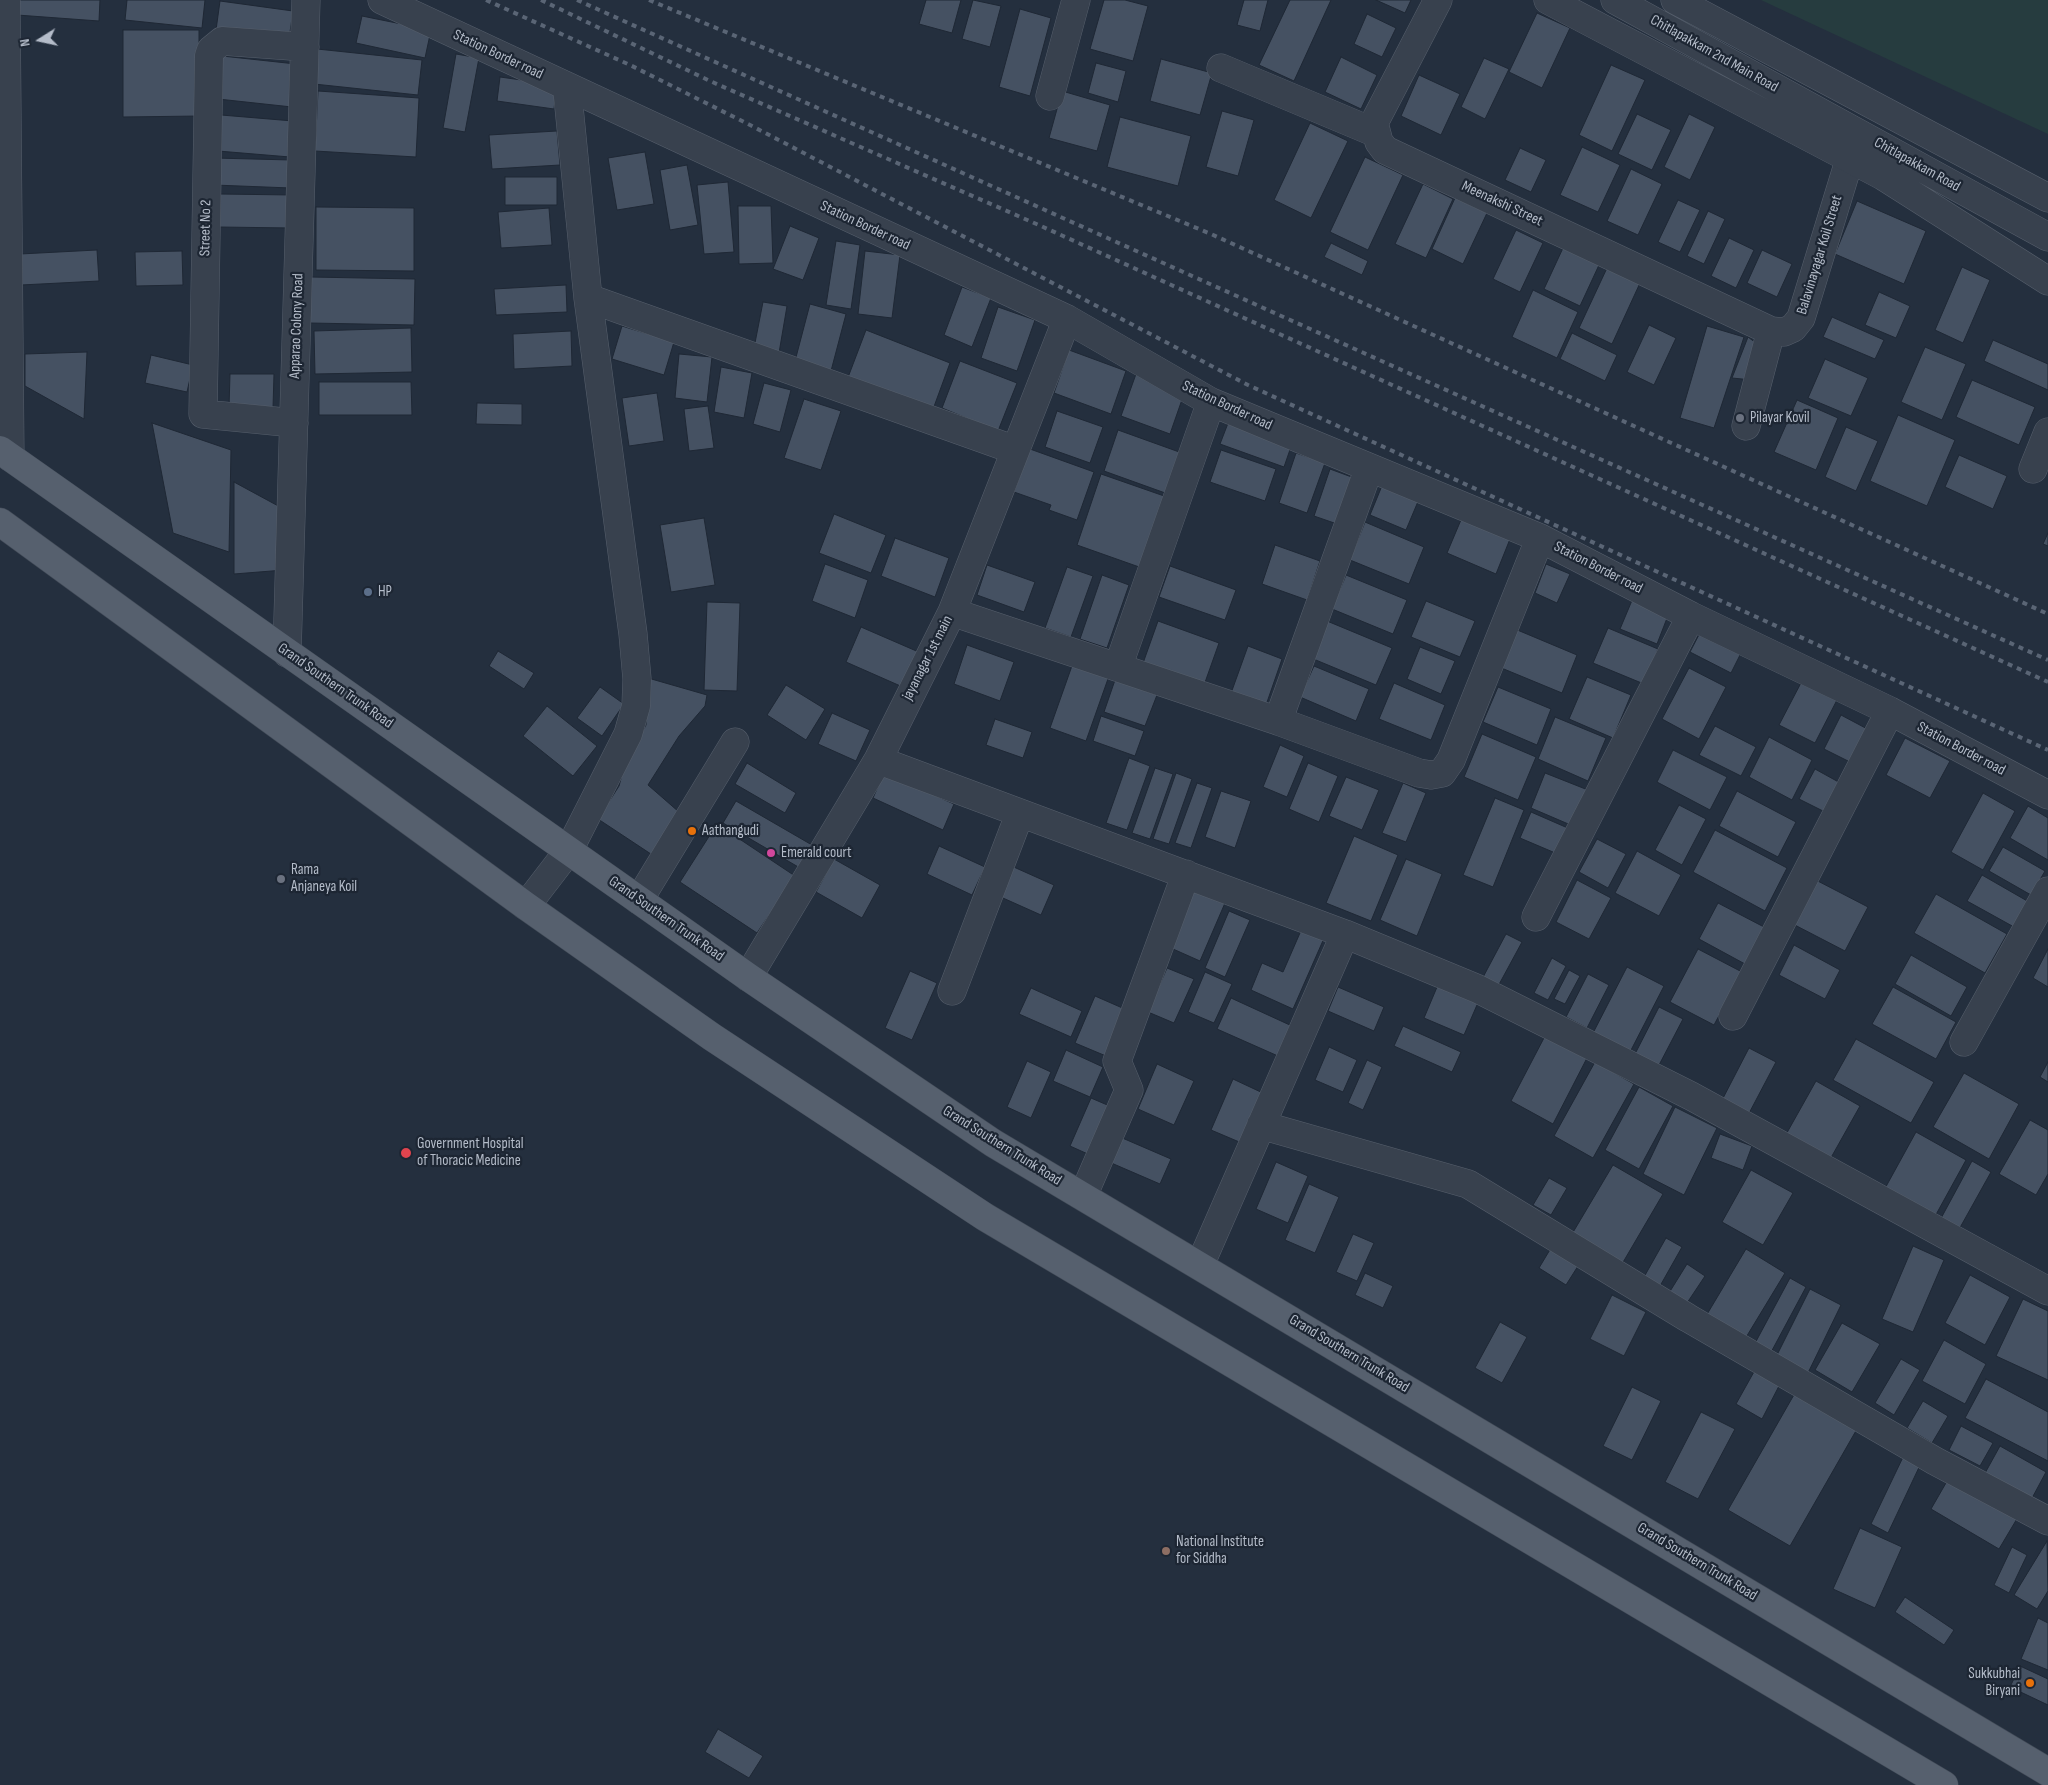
<!DOCTYPE html>
<style>
body{margin:0}
#map{position:relative;width:2048px;height:1785px;overflow:hidden;background:#242f3e;font-family:"Sofia Sans Condensed",sans-serif}
canvas{display:block}
.north{position:absolute;left:15px;top:15px;width:50px;height:50px;-webkit-text-stroke:4px #1d2633;paint-order:stroke;rotate:260deg;font-size:14px;font-weight:700;line-height:20px;text-align:center;color:#b4bcc9}
.north::after{content:'';display:block;margin:auto;width:18px;height:22px;background:#b4bcc9;clip-path:polygon(50% 0,100% 100%,50% 72%,0 100%)}
</style>
<div id="map">
<canvas width="2048" height="1785"></canvas>
<div class="north">N</div>
</div>
<script>
const c = document.querySelector('canvas').getContext('2d');
c.lineJoin = 'round';
function fill(path, color) {
  c.fillStyle = color;
  c.fill(path, 'evenodd');
}
function toPath(rows) {
  const path = new Path2D();
  for (const r of rows) {
    path.moveTo(r[0], r[1]);
    for (let i = 2; i < r.length; i += 2) path.lineTo(r[i], r[i + 1]);
  }
  return path;
}
function strokePath(path, color, width, dash) {
  c.strokeStyle = color;
  c.lineWidth = width;
  c.lineCap = dash ? 'butt' : 'round';
  c.setLineDash(dash || []);
  c.stroke(path);
}
function label(font, color, halo, rows, align = 'center') {
  c.font = font + ' "Sofia Sans Condensed",sans-serif';
  c.lineWidth = 4.5;
  c.setLineDash([]);
  c.textBaseline = 'middle';
  c.strokeStyle = halo;
  c.fillStyle = color;
  for (const [text, x, y, turn = 0] of rows) {
    c.save();
    c.translate(x, y);
    c.rotate((+turn || 0) * Math.PI / 180);
    c.textAlign = isNaN(turn) ? turn : align;
    if (halo) c.strokeText(text, 0, 0);
    c.fillText(text, 0, 0);
    c.restore();
  }
}
fill(toPath([
 [1761,0,2048,0,2048,134]
]), '#263c3f');
const building = toPath([
 [18,0,100,0,99,21,17,15,18,0],
 [127,0,205,0,202,28,125,20,127,0],
 [926,0,961,0,952,33,919,24,926,0],
 [973,0,1001,6,990,47,962,39,973,0],
 [1104,0,1125,0,1148,6,1133,61,1090,49,1104,0],
 [1244,0,1268,0,1260,31,1237,25,1244,0],
 [1290,0,1331,0,1294,81,1259,65,1290,0],
 [1376,0,1411,0,1405,13,1376,0],
 [220,1,293,11,289,39,216,30,220,1],
 [1020,9,1051,18,1030,96,999,87,1020,9],
 [1537,13,1570,28,1542,88,1509,72,1537,13],
 [1367,14,1396,28,1382,57,1354,44,1367,14],
 [362,16,431,30,425,58,356,43,362,16],
 [123,30,199,30,199,116,123,117,123,30],
 [317,49,422,60,418,95,314,84,317,49],
 [456,54,479,58,465,132,443,128,456,54],
 [222,56,296,64,292,107,218,99,222,56],
 [1341,57,1377,75,1361,109,1325,92,1341,57],
 [1484,58,1509,69,1485,119,1461,107,1484,58],
 [1161,59,1212,73,1200,115,1150,101,1161,59],
 [1096,63,1126,71,1118,102,1088,93,1096,63],
 [1611,65,1645,80,1612,151,1579,135,1611,65],
 [1419,75,1460,94,1441,135,1401,116,1419,75],
 [500,77,557,85,554,109,497,101,500,77],
 [318,91,419,98,416,157,315,151,318,91],
 [1062,91,1110,105,1097,151,1049,138,1062,91],
 [1222,111,1254,120,1238,176,1206,167,1222,111],
 [1637,114,1671,130,1652,170,1618,154,1637,114],
 [1689,114,1715,127,1690,180,1664,167,1689,114],
 [221,115,293,121,290,157,218,151,221,115],
 [1120,117,1191,136,1178,186,1107,167,1120,117],
 [1310,123,1348,141,1311,218,1274,200,1310,123],
 [557,131,560,165,492,169,489,135,557,131],
 [1582,147,1620,165,1598,212,1560,195,1582,147],
 [1520,148,1546,160,1531,192,1505,180,1520,148],
 [645,152,654,204,617,210,608,158,645,152],
 [1365,157,1403,175,1368,250,1330,232,1365,157],
 [214,158,291,160,291,188,214,185,214,158],
 [687,165,698,225,670,230,660,170,687,165],
 [1631,169,1662,184,1638,235,1607,221,1631,169],
 [505,177,557,177,557,205,505,205,505,177],
 [728,182,734,252,704,254,697,185,728,182],
 [1423,184,1453,199,1426,258,1395,244,1423,184],
 [219,194,292,195,292,228,219,227,219,194],
 [1455,198,1487,213,1463,264,1432,249,1455,198],
 [1678,200,1700,210,1680,252,1658,242,1678,200],
 [1857,201,1926,231,1904,284,1835,254,1857,201],
 [738,206,771,206,773,263,739,264,738,206],
 [316,207,414,208,414,271,316,270,316,207],
 [549,208,552,245,501,248,498,212,549,208],
 [1708,211,1725,219,1704,264,1687,256,1708,211],
 [790,226,819,238,803,280,773,269,790,226],
 [1516,230,1543,243,1520,292,1493,279,1516,230],
 [1729,238,1754,250,1736,288,1711,276,1729,238],
 [836,241,860,245,851,309,826,305,836,241],
 [1331,243,1368,261,1362,275,1324,257,1331,243],
 [1563,248,1599,265,1580,306,1544,289,1563,248],
 [97,250,99,281,21,285,20,254,97,250],
 [1762,250,1792,264,1777,297,1747,283,1762,250],
 [182,251,183,285,136,286,135,252,182,251],
 [865,251,900,255,892,318,858,314,865,251],
 [1962,267,1990,280,1963,343,1935,330,1962,267],
 [1607,268,1640,283,1612,344,1579,328,1607,268],
 [310,277,415,279,414,325,310,323,310,277],
 [566,285,567,312,496,315,494,289,566,285],
 [962,287,991,298,972,347,944,335,962,287],
 [1533,290,1578,312,1557,358,1512,337,1533,290],
 [1879,292,1910,306,1896,338,1865,325,1879,292],
 [763,302,787,306,779,353,754,348,763,302],
 [810,304,846,314,831,371,795,361,810,304],
 [998,307,1035,320,1017,371,981,358,998,307],
 [1832,317,1884,340,1875,359,1823,337,1832,317],
 [1649,325,1676,338,1654,385,1627,372,1649,325],
 [622,326,674,342,664,375,612,359,622,326],
 [1707,326,1744,337,1714,428,1680,418,1707,326],
 [411,328,412,372,315,374,314,331,411,328],
 [866,330,950,363,932,412,847,380,866,330],
 [571,331,572,366,514,369,513,334,571,331],
 [1572,333,1617,355,1605,381,1560,359,1572,333],
 [1748,337,1760,346,1752,380,1732,378,1748,337],
 [1993,340,2048,364,2048,390,1984,361,1993,340],
 [1925,347,1966,364,1942,420,1901,402,1925,347],
 [1069,350,1126,371,1111,414,1054,393,1069,350],
 [87,352,84,419,25,386,25,354,87,352],
 [679,354,712,357,707,402,675,398,679,354],
 [151,355,193,365,187,392,145,383,151,355],
 [1825,359,1868,378,1851,416,1808,398,1825,359],
 [960,361,1017,383,998,431,942,408,960,361],
 [721,367,752,373,744,418,714,412,721,367],
 [230,374,274,374,273,408,229,408,230,374],
 [1136,374,1185,391,1170,434,1121,416,1136,374],
 [1972,380,2035,407,2019,445,1956,417,1972,380],
 [319,382,411,382,412,415,319,415,319,382],
 [764,383,791,390,780,432,753,424,764,383],
 [657,393,664,441,629,446,622,398,657,393],
 [804,399,841,411,821,470,784,458,804,399],
 [1797,400,1838,418,1816,470,1774,452,1797,400],
 [477,403,522,404,522,425,476,424,477,403],
 [708,406,714,448,689,451,684,409,708,406],
 [1057,411,1103,427,1090,463,1045,447,1057,411],
 [1898,415,1955,440,1927,506,1870,481,1898,415],
 [1230,418,1293,441,1284,467,1220,444,1230,418],
 [152,423,231,450,229,552,173,533,152,423],
 [1846,427,1878,441,1856,491,1825,477,1846,427],
 [1118,430,1182,453,1168,494,1104,471,1118,430],
 [1030,449,1094,472,1077,520,1049,510,1051,505,1014,492,1030,449],
 [1221,450,1276,469,1265,501,1210,482,1221,450],
 [1296,453,1325,463,1307,513,1279,503,1296,453],
 [1959,455,2007,476,1993,509,1945,487,1959,455],
 [1330,469,1357,479,1340,525,1314,516,1330,469],
 [1101,474,1167,497,1142,568,1077,545,1101,474],
 [1386,476,1422,492,1406,530,1370,515,1386,476],
 [234,482,282,508,284,570,234,574,234,482],
 [1466,508,1514,529,1496,574,1447,553,1466,508],
 [834,514,886,535,871,573,819,553,834,514],
 [704,518,715,585,671,592,660,525,704,518],
 [1365,522,1424,547,1409,584,1350,560,1365,522],
 [2048,533,2048,546,2043,544,2048,533],
 [895,538,949,558,935,597,881,576,895,538],
 [1275,545,1320,561,1307,600,1262,584,1275,545],
 [825,564,868,580,855,618,812,601,825,564],
 [1546,564,1570,574,1557,603,1535,593,1546,564],
 [987,565,1035,582,1024,612,977,595,987,565],
 [1170,566,1236,590,1225,620,1159,597,1170,566],
 [1067,567,1093,576,1071,637,1045,628,1067,567],
 [1102,575,1129,585,1107,648,1080,639,1102,575],
 [1346,575,1407,600,1393,634,1332,609,1346,575],
 [1633,598,1669,613,1657,644,1620,629,1633,598],
 [1426,601,1475,621,1460,657,1411,637,1426,601],
 [707,602,740,603,737,691,704,690,707,602],
 [1158,621,1219,643,1203,688,1142,666,1158,621],
 [1327,621,1392,648,1376,685,1311,658,1327,621],
 [861,627,921,653,905,688,846,662,861,627],
 [1703,627,1743,649,1731,673,1690,652,1703,627],
 [1608,628,1658,649,1644,684,1593,663,1608,628],
 [1515,629,1577,655,1562,693,1499,667,1515,629],
 [967,645,1014,662,1000,701,954,684,967,645],
 [1248,646,1282,659,1265,708,1230,696,1248,646],
 [1420,647,1455,661,1441,694,1407,679,1420,647],
 [498,651,534,673,524,689,489,666,498,651],
 [1073,663,1109,676,1086,741,1050,728,1073,663],
 [1314,666,1369,689,1356,721,1300,697,1314,666],
 [1689,668,1726,687,1699,739,1662,719,1689,668],
 [1587,677,1631,695,1613,738,1569,719,1587,677],
 [648,678,707,695,705,706,679,736,648,785,687,819,660,860,598,819,619,786,625,764,646,725,648,678],
 [1803,679,1838,698,1815,743,1779,725,1803,679],
 [1115,680,1157,695,1145,726,1104,712,1115,680],
 [1394,683,1445,705,1431,740,1379,719,1394,683],
 [786,685,825,709,806,740,767,715,786,685],
 [600,687,624,704,602,736,577,718,600,687],
 [1498,687,1551,709,1537,745,1483,722,1498,687],
 [547,706,597,746,573,776,523,736,547,706],
 [832,713,870,730,856,761,818,744,832,713],
 [1841,715,1873,732,1856,765,1824,749,1841,715],
 [1101,716,1144,731,1135,756,1093,741,1101,716],
 [1555,717,1606,738,1588,781,1538,759,1555,717],
 [995,719,1032,732,1023,758,986,745,995,719],
 [1715,726,1756,747,1741,776,1699,755,1715,726],
 [1482,734,1536,757,1518,800,1464,777,1482,734],
 [1769,737,1812,760,1792,800,1749,777,1769,737],
 [1905,738,1950,761,1930,798,1886,775,1905,738],
 [1280,745,1304,756,1287,797,1263,787,1280,745],
 [1673,750,1727,777,1710,810,1657,782,1673,750],
 [1129,758,1150,766,1127,830,1106,823,1129,758],
 [747,763,796,793,785,813,735,784,747,763],
 [1308,763,1338,776,1319,822,1289,809,1308,763],
 [1155,768,1173,774,1150,839,1132,833,1155,768],
 [1815,769,1844,785,1829,814,1799,799,1815,769],
 [884,773,954,804,943,830,873,798,884,773],
 [1176,773,1192,779,1169,844,1153,839,1176,773],
 [1545,773,1588,790,1573,826,1531,808,1545,773],
 [1346,777,1379,790,1362,830,1329,816,1346,777],
 [1197,783,1212,788,1191,848,1175,843,1197,783],
 [1403,783,1426,793,1406,842,1382,833,1403,783],
 [1221,791,1251,801,1235,848,1205,837,1221,791],
 [1737,791,1796,822,1778,857,1719,826,1737,791],
 [1983,793,2015,811,1983,870,1951,852,1983,793],
 [1495,798,1524,810,1493,887,1463,875,1495,798],
 [736,801,812,845,800,868,723,823,736,801],
 [1679,805,1706,819,1682,865,1655,850,1679,805],
 [2028,806,2048,818,2048,860,2010,838,2028,806],
 [1531,812,1570,829,1560,855,1520,838,1531,812],
 [717,824,795,876,757,933,680,882,717,824],
 [1715,830,1787,868,1765,911,1693,872,1715,830],
 [1354,836,1398,855,1371,921,1326,903,1354,836],
 [1597,839,1626,854,1608,888,1579,872,1597,839],
 [939,846,985,867,972,895,927,874,939,846],
 [2003,847,2045,871,2031,895,1989,871,2003,847],
 [1637,851,1681,875,1659,916,1615,893,1637,851],
 [834,859,880,885,862,918,816,892,834,859],
 [1406,859,1442,874,1417,936,1380,920,1406,859],
 [1007,864,1054,885,1041,915,994,894,1007,864],
 [1982,875,2029,902,2014,927,1967,901,1982,875],
 [1812,878,1868,907,1845,951,1789,922,1812,878],
 [1577,880,1611,898,1589,939,1556,922,1577,880],
 [1189,887,1225,903,1200,961,1164,945,1189,887],
 [1936,894,2007,934,1985,973,1914,933,1936,894],
 [1718,903,1764,927,1745,964,1699,939,1718,903],
 [1229,911,1250,920,1225,977,1205,968,1229,911],
 [1303,926,1325,936,1293,1009,1251,990,1262,963,1283,972,1303,926],
 [1506,934,1522,942,1496,990,1481,981,1506,934],
 [1794,945,1840,970,1825,999,1779,975,1794,945],
 [1698,949,1742,972,1714,1025,1670,1002,1698,949],
 [2048,949,2048,987,2033,978,2048,949],
 [1911,955,1967,987,1951,1016,1895,984,1911,955],
 [1552,958,1566,966,1548,1000,1534,993,1552,958],
 [1627,967,1664,986,1629,1054,1592,1035,1627,967],
 [1167,968,1194,979,1174,1023,1148,1012,1167,968],
 [1569,970,1580,976,1565,1004,1554,999,1569,970],
 [910,971,937,983,912,1040,885,1028,910,971],
 [1205,972,1232,984,1214,1023,1188,1012,1205,972],
 [1588,974,1609,985,1587,1028,1566,1017,1588,974],
 [1440,980,1480,998,1464,1035,1424,1018,1440,980],
 [1338,987,1384,1007,1374,1031,1328,1011,1338,987],
 [1893,987,1956,1022,1936,1059,1872,1024,1893,987],
 [1031,988,1082,1011,1071,1037,1019,1014,1031,988],
 [1095,996,1127,1010,1106,1056,1075,1043,1095,996],
 [1231,998,1292,1026,1278,1056,1217,1029,1231,998],
 [1659,1007,1683,1019,1658,1067,1635,1054,1659,1007],
 [1403,1026,1461,1052,1452,1072,1394,1046,1403,1026],
 [1545,1036,1587,1058,1553,1124,1511,1101,1545,1036],
 [1856,1039,1934,1082,1911,1123,1833,1080,1856,1039],
 [1329,1047,1357,1060,1343,1092,1315,1080,1329,1047],
 [1749,1048,1776,1062,1746,1119,1720,1104,1749,1048],
 [1066,1050,1103,1067,1090,1097,1053,1081,1066,1050],
 [1367,1060,1382,1067,1363,1110,1348,1103,1367,1060],
 [1027,1061,1051,1072,1031,1118,1007,1107,1027,1061],
 [1595,1062,1634,1084,1593,1158,1554,1136,1595,1062],
 [2048,1062,2048,1082,2040,1077,2048,1062],
 [1157,1064,1194,1081,1174,1125,1138,1109,1157,1064],
 [1964,1073,2019,1104,1989,1159,1933,1127,1964,1073],
 [1233,1079,1265,1094,1244,1144,1211,1130,1233,1079],
 [1816,1081,1860,1106,1828,1163,1784,1138,1816,1081],
 [1639,1087,1673,1106,1639,1169,1605,1150,1639,1087],
 [1091,1098,1112,1107,1090,1155,1070,1146,1091,1098],
 [1675,1107,1717,1128,1684,1195,1643,1174,1675,1107],
 [2030,1120,2048,1130,2048,1174,2036,1195,1999,1174,2030,1120],
 [1916,1132,1966,1160,1933,1220,1883,1192,1916,1132],
 [1720,1134,1752,1146,1743,1170,1711,1158,1720,1134],
 [1120,1137,1171,1159,1160,1184,1109,1162,1120,1137],
 [1972,1161,1991,1172,1957,1233,1939,1222,1972,1161],
 [1276,1162,1308,1176,1288,1223,1256,1209,1276,1162],
 [1613,1165,1663,1194,1622,1264,1572,1234,1613,1165],
 [1751,1170,1793,1193,1763,1245,1722,1222,1751,1170],
 [1549,1178,1567,1188,1551,1215,1533,1205,1549,1178],
 [1309,1184,1339,1197,1315,1253,1285,1240,1309,1184],
 [1353,1234,1374,1243,1357,1281,1336,1272,1353,1234],
 [1666,1238,1682,1247,1660,1286,1644,1277,1666,1238],
 [1913,1246,1944,1260,1913,1332,1882,1319,1913,1246],
 [1551,1248,1578,1266,1566,1285,1539,1268,1551,1248],
 [1746,1249,1785,1273,1745,1339,1706,1316,1746,1249],
 [1687,1264,1705,1276,1681,1312,1664,1301,1687,1264],
 [1365,1273,1393,1286,1383,1308,1355,1295,1365,1273],
 [1970,1275,2010,1297,1985,1345,1945,1323,1970,1275],
 [1790,1278,1806,1287,1769,1356,1753,1347,1790,1278],
 [1810,1289,1841,1305,1806,1377,1774,1361,1810,1289],
 [1612,1295,1646,1312,1624,1356,1590,1339,1612,1295],
 [2023,1299,2048,1311,2048,1380,1996,1356,2023,1299],
 [1500,1322,1527,1337,1502,1383,1475,1368,1500,1322],
 [1842,1323,1880,1344,1852,1392,1815,1370,1842,1323],
 [1944,1340,1986,1364,1965,1404,1922,1381,1944,1340],
 [1901,1359,1920,1370,1894,1415,1875,1403,1901,1359],
 [1755,1370,1780,1384,1762,1419,1736,1404,1755,1370],
 [1986,1379,2048,1412,2048,1461,1965,1418,1986,1379],
 [1799,1386,1861,1422,1790,1546,1728,1510,1799,1386],
 [1632,1387,1661,1401,1632,1460,1603,1446,1632,1387],
 [1923,1401,1948,1416,1932,1443,1907,1428,1923,1401],
 [1701,1412,1735,1429,1698,1499,1665,1482,1701,1412],
 [1961,1426,1993,1443,1980,1466,1949,1450,1961,1426],
 [2000,1446,2046,1472,2031,1500,1984,1475,2000,1446],
 [1905,1453,1922,1461,1888,1533,1871,1524,1905,1453],
 [1950,1476,2018,1517,1999,1549,1931,1509,1950,1476],
 [1860,1528,1902,1547,1875,1608,1833,1589,1860,1528],
 [2047,1541,2048,1591,2037,1609,2014,1595,2047,1541],
 [2012,1547,2027,1555,2009,1593,1994,1585,2012,1547],
 [1905,1597,1954,1630,1944,1645,1895,1612,1905,1597],
 [2038,1618,2048,1623,2048,1670,2021,1659,2038,1618],
 [2020,1666,2048,1679,2048,1705,2010,1687,2020,1666],
 [718,1729,763,1756,749,1778,705,1752,718,1729]
]);
fill(building, '#455162');
strokePath(building, '#1f2835', 1);
const minor = toPath([
 [6,0,10,457],
 [382,0,1067,319,1211,402,1540,538,1691,616,1890,711,2048,795],
 [1438,0,1374,123,1379,142,1385,150,1771,331,1784,332,1793,328,1801,318,1850,158],
 [1221,68,1376,133],
 [1050,96,1076,0],
 [588,298,1015,450],
 [294,423,203,414,209,56,211,50,222,41,305,47],
 [1746,426,1771,331],
 [2033,469,2048,432],
 [952,612,1278,721,1419,773,1431,775,1442,773,1451,760,1540,538],
 [287,653,306,0],
 [1118,667,1211,402],
 [1278,721,1369,468],
 [878,760,1345,934,1478,989,1691,1096,2048,1291],
 [639,900,735,742],
 [526,906,569,850,628,734,636,706,637,679,633,634,588,298,567,87],
 [1536,917,1691,616],
 [748,977,878,760,952,612,1067,319],
 [952,991,1020,813],
 [1733,1016,1890,711],
 [1964,1042,2048,891],
 [1261,1125,1468,1184,1688,1318,1935,1461,2048,1521],
 [1083,1196,1129,1090,1117,1061,1186,874],
 [1200,1265,1345,934]
]);
const tertiary = toPath([
 [1548,0,1883,176,2048,281],
 [1615,0,2048,237],
 [1675,0,2048,198]
]);
const primary = toPath([
 [0,450,748,977,993,1143,2048,1772],
 [0,522,526,906,712,1037,985,1217,1944,1785]
]);
strokePath(minor, '#565f6c', 29);
strokePath(tertiary, '#565f6c', 29);
strokePath(primary, '#414a57', 29);
strokePath(minor, '#38414e', 28);
strokePath(tertiary, '#38414e', 28);
strokePath(primary, '#56606e', 28);
strokePath(toPath([
 [486,0,630,65,750,125,1248,385,2048,750],
 [541,0,710,81,1041,226,2048,682],
 [577,0,2048,660],
 [649,0,1211,234,2048,614]
]), '#5a6575', 4, [5, 5]);
for (const [x, y, r, color] of [
 [1740,418,5,"#6b7280"],
 [368,592,5,"#5c6f8a"],
 [692,831,5,"#e8710a"],
 [771,853,5,"#d1479c"],
 [281,879,5,"#6b7280"],
 [406,1153,6,"#e0444e"],
 [1166,1551,5,"#8d6e63"],
 [2030,1683,5,"#e8710a"]
]) {
  const dot = new Path2D();
  dot.arc(x, y, r, 0, 2 * Math.PI);
  c.fillStyle = color;
  c.fill(dot);
  strokePath(dot, '#1d2633', 2);
}
label('15px', '#b4bcc9', '#1d2633', [
 ["Chitlapakkam 2nd Main Road",1714,54,29],
 ["Station Border road",498,55,25],
 ["Chitlapakkam Road",1917,165,29],
 ["Meenakshi Street",1502,204,25],
 ["Station Border road",865,226,25],
 ["Street No 2",206,228,-89],
 ["Balavinayagar Koil Street",1820,255,-73],
 ["Apparao Colony Road",297,326,-88],
 ["Station Border road",1227,406,25],
 ["Station Border road",1598,568,27],
 ["jayanagar 1st main",928,658,-63],
 ["Grand Southern Trunk Road",335,686,35],
 ["Station Border road",1961,749,28],
 ["Grand Southern Trunk Road",666,919,35],
 ["Grand Southern Trunk Road",1002,1146,32],
 ["Grand Southern Trunk Road",1349,1354,31],
 ["Grand Southern Trunk Road",1697,1562,31]
]);
label('15px', '#b4bcc9', '#1d2633', [
 ["Pilayar Kovil",1750,418],
 ["HP",378,592],
 ["Aathangudi",702,831],
 ["Emerald court",781,853],
 ["Rama",291,870],
 ["Anjaneya Koil",291,887],
 ["Government Hospital",417,1144],
 ["of Thoracic Medicine",417,1161],
 ["National Institute",1176,1542],
 ["for Siddha",1176,1559],
 ["Sukkubhai",2020,1674,"right"],
 ["Biryani",2020,1691,"right"]
], 'left');
</script>
